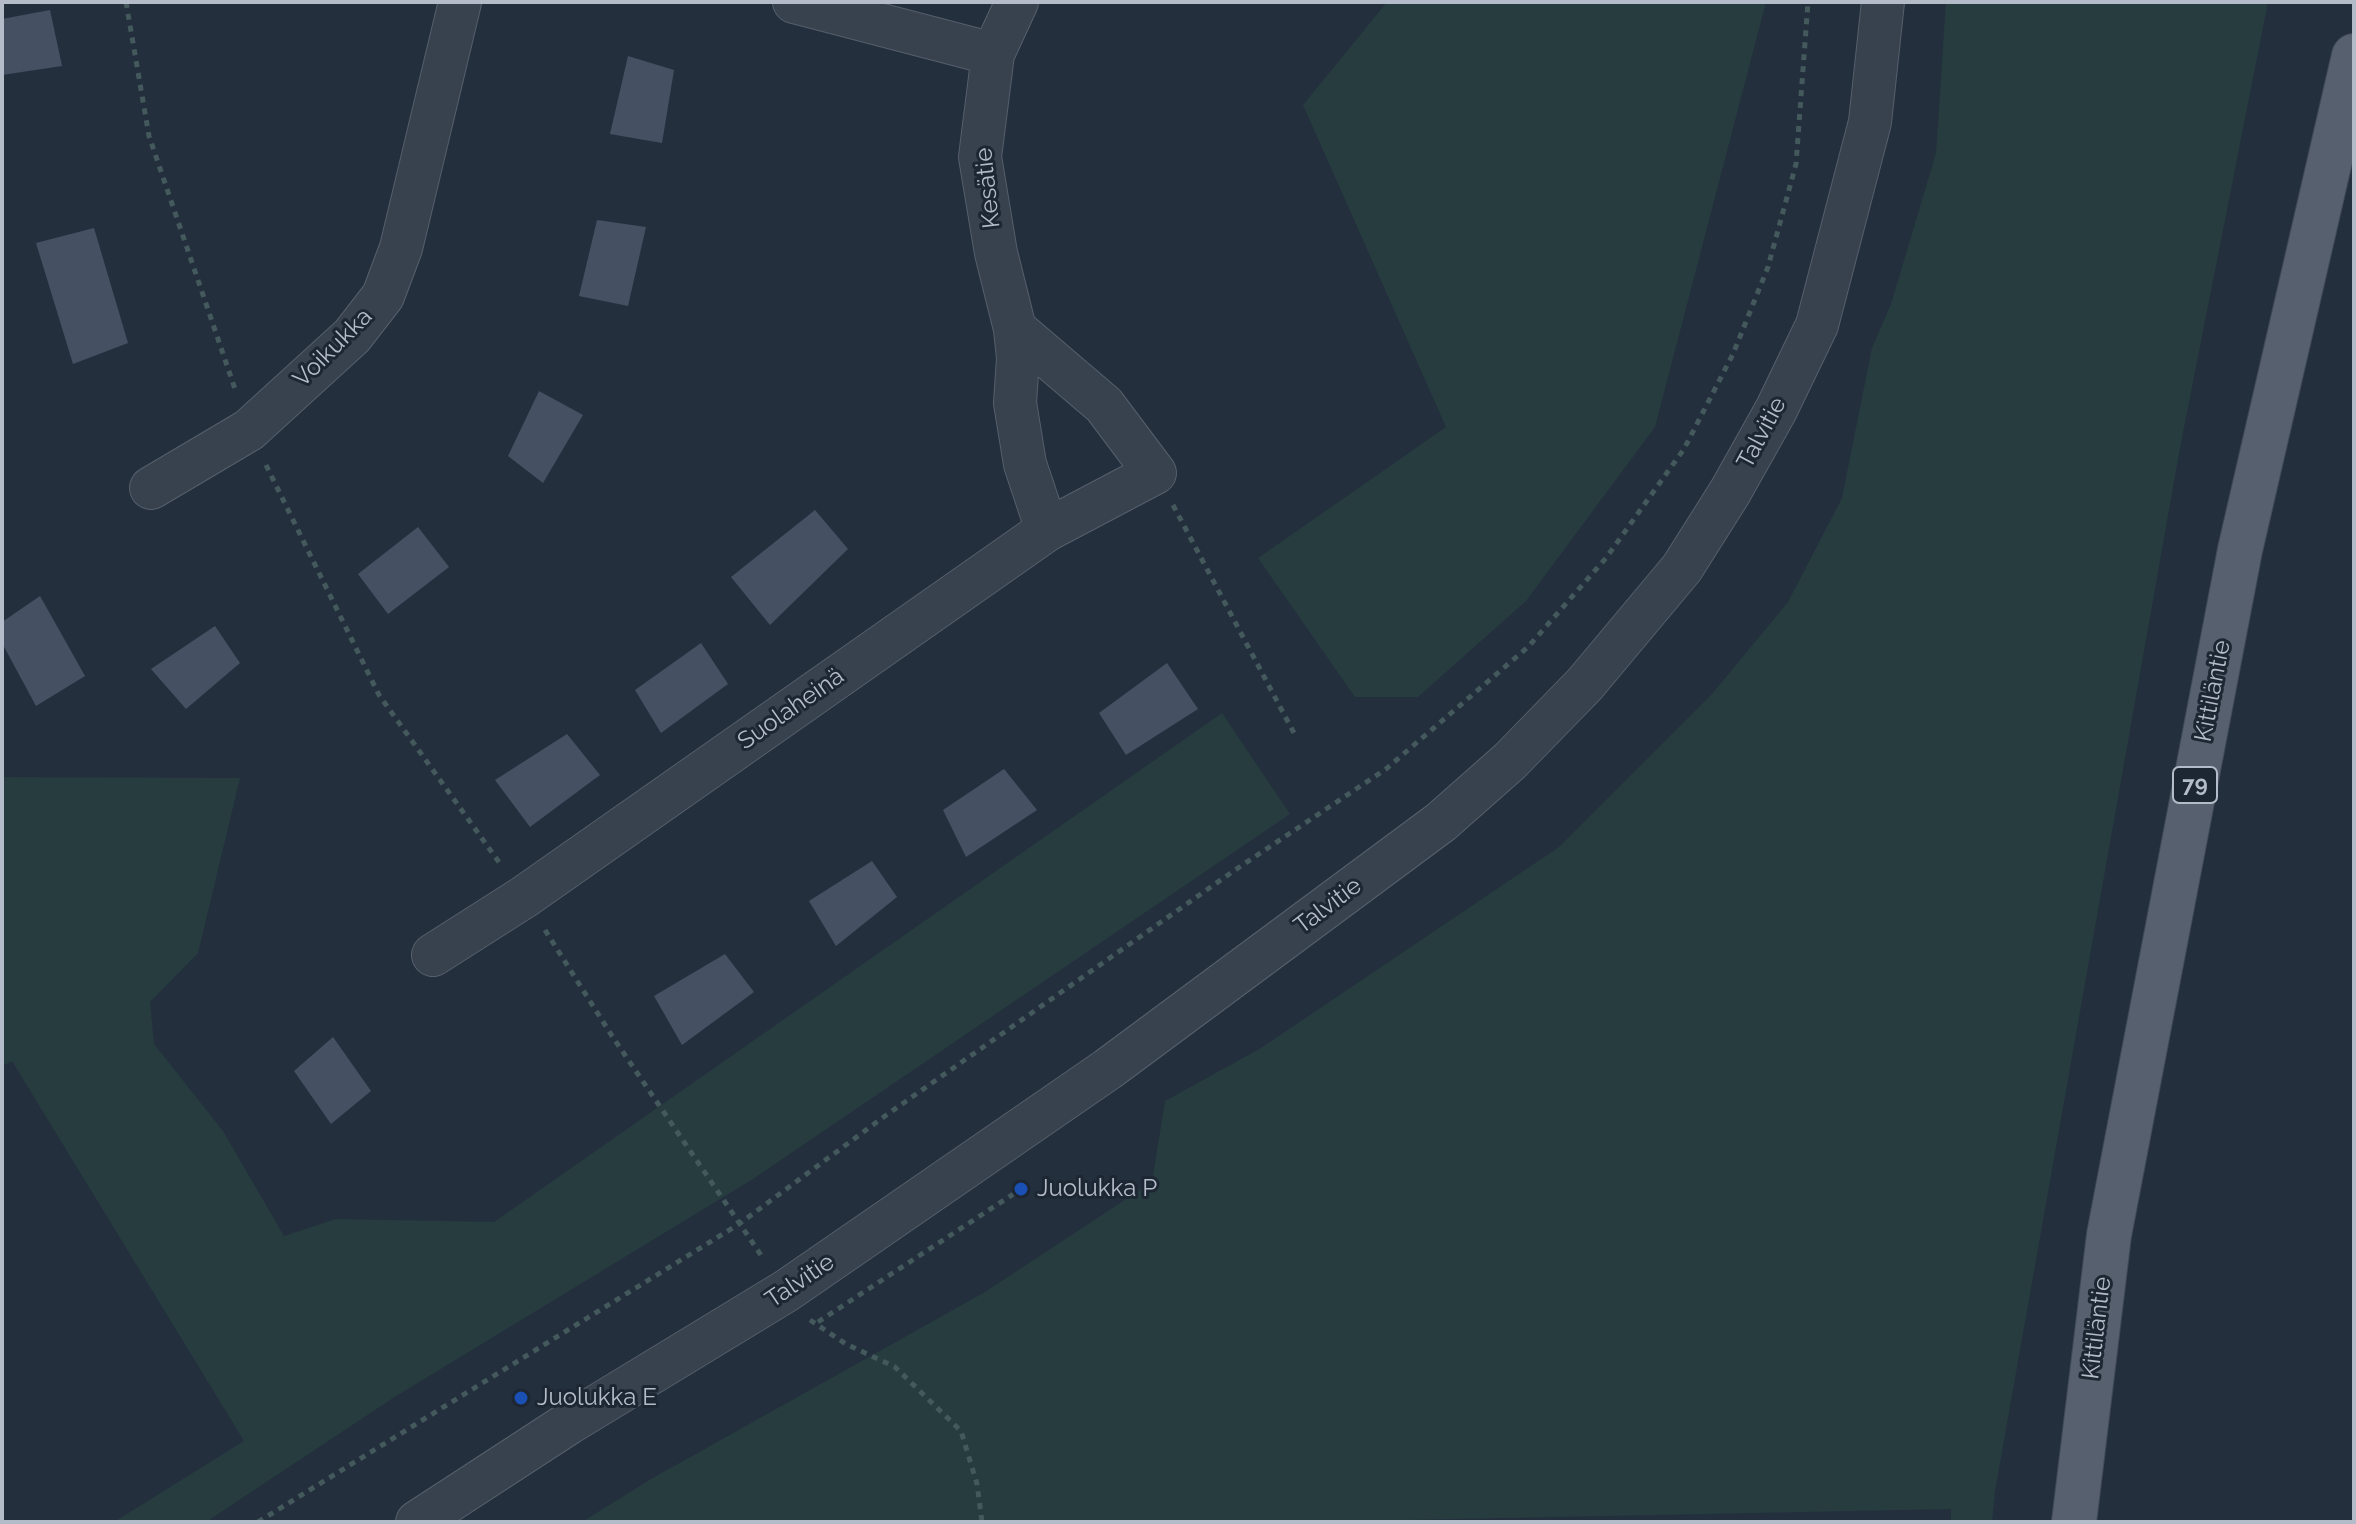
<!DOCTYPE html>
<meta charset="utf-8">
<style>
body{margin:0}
#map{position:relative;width:2356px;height:1524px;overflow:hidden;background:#242f3e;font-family:Raleway,sans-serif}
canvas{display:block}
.frame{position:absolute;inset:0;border:4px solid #b4bcc9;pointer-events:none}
</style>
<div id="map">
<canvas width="2356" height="1524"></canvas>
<div class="frame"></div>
</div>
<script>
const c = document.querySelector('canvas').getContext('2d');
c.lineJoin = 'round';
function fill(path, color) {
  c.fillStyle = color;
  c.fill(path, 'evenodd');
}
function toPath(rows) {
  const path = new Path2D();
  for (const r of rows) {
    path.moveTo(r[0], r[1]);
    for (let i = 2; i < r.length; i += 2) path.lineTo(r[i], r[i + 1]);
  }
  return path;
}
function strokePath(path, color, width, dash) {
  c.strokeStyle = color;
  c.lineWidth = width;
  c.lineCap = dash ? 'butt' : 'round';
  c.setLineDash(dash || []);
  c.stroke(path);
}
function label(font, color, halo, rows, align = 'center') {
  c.font = font + ' Raleway,sans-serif';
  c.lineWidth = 6;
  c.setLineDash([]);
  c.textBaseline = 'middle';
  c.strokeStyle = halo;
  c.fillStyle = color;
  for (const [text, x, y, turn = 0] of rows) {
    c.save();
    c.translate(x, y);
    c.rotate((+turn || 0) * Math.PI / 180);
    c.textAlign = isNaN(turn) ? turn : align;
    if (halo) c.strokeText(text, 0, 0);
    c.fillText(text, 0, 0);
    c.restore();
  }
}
fill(toPath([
 [1387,2,1766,2,1655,427,1526,601,1418,697,1355,697,1258,558,1446,427,1303,105],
 [1946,2,2268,2,2180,448,1995,1491,1992,1522,1951,1522,1951,1509,1309,1522,582,1522,651,1479,985,1292,1152,1182,1165,1101,1261,1048,1559,847,1712,694,1788,602,1842,498,1872,348,1891,304,1936,153],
 [1222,713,1290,814,753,1179,393,1398,206,1522,114,1522,244,1441,12,1061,2,1066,2,777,240,778,198,953,150,1002,154,1044,223,1131,284,1236,336,1219,494,1222]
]), '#263c3f');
fill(toPath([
 [50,10,62,66,2,75,2,19],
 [628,56,674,70,662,143,610,134],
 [597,220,646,227,628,306,579,296],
 [94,228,128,343,73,364,36,243],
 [539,391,583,415,543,483,508,456],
 [815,510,848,549,770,625,731,577],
 [418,527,449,567,388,614,358,574],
 [40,596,85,676,36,706,2,643,2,622],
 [215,626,240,663,186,709,151,669],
 [701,643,728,684,661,733,635,690],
 [1167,663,1198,709,1126,755,1099,713],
 [567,734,600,775,530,827,495,780],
 [1004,769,1037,810,966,857,943,810],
 [872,861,897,897,836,946,809,901],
 [725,954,754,992,682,1045,654,996],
 [333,1037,371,1091,331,1124,294,1071]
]), '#455162');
const minor = toPath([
 [794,2,993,54],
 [1015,329,1018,358,1015,403,1025,464,1047,530],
 [151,488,249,430,352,336,383,296,401,248,460,2],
 [433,955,524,897,1047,530,1155,473,1104,405,1015,329,996,253,980,157,993,54,1017,2],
 [417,1522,569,1423,786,1291,1108,1069,1441,822,1510,761,1585,684,1682,568,1730,492,1776,410,1817,325,1870,122,1883,2]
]);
const major = toPath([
 [2074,1522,2109,1235,2240,550,2354,56]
]);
strokePath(minor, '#565f6c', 44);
strokePath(major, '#414a57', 46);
strokePath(toPath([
 [126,2,149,136,235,389],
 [266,465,379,695,501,865],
 [1173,505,1295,735],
 [545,930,612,1036,763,1258],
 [810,1320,846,1344,895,1367,961,1431,977,1484,982,1522],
 [818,1322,1021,1189],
 [258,1522,739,1224,885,1116,1235,870,1386,769,1528,647,1606,558,1684,449,1733,354,1768,267,1796,164,1808,2]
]), '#44595c', 5, [6, 6]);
strokePath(minor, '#38414e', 42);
strokePath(major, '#56606e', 44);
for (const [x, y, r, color] of [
 [1021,1189,8,"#1a4fb4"],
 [521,1398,8,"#1a4fb4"]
]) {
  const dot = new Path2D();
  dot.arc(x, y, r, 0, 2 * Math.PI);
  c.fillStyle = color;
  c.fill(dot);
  strokePath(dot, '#1d2633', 3);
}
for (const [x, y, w] of [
 [2195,785,44]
]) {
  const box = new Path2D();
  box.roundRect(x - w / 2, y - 18, w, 36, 6);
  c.fillStyle = '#1d2633';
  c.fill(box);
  strokePath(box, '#b4bcc9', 2);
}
label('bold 22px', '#b4bcc9', null, [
 ["79",2195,785]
]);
label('24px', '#b4bcc9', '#1d2633', [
 ["Kesätie",988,188,-96],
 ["Voikukka",333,348,-45],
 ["Talvitie",1762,433,-62],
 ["Kittiläntie",2213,691,-79],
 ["Suolaheinä",791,709,-35],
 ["Talvitie",1328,906,-37],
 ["Talvitie",800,1281,-34],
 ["Kittiläntie",2097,1328,-83]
]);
label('24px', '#b4bcc9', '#1d2633', [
 ["Juolukka P",1037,1189],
 ["Juolukka E",537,1398]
], 'left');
</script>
